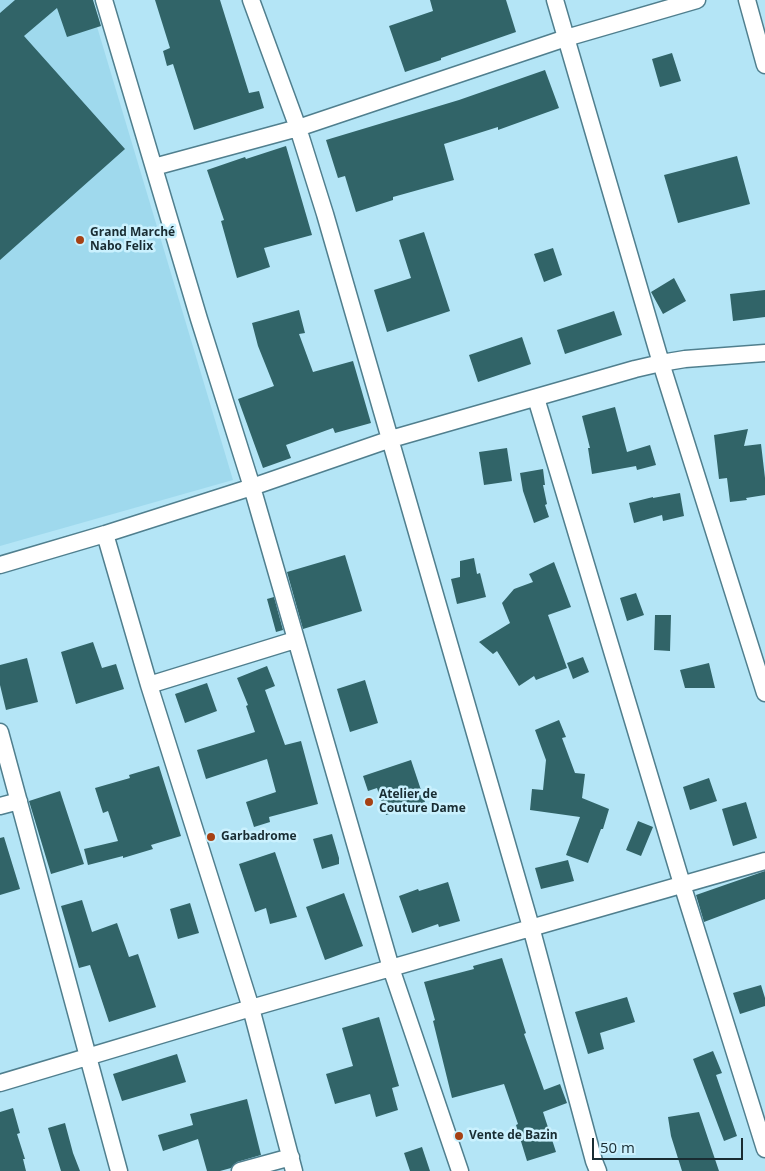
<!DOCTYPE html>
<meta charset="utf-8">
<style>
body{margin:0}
#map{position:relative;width:765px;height:1171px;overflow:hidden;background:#b4e5f6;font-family:"Open Sans",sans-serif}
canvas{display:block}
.scale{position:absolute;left:592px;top:1138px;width:151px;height:22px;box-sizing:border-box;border:2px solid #192c32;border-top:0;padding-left:6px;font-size:15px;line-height:18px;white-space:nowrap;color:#192c32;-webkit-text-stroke:4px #caf1fe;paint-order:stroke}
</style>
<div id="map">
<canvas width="765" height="1171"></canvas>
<div class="scale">50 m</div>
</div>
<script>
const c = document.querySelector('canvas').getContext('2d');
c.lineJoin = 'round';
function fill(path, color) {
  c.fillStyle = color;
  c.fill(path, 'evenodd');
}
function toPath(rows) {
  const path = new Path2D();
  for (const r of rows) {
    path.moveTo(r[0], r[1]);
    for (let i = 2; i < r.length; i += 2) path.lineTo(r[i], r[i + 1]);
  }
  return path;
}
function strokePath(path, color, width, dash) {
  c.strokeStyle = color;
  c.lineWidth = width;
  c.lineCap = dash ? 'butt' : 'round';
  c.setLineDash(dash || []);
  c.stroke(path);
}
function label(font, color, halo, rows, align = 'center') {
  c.font = font + ' "Open Sans",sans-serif';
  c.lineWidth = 5;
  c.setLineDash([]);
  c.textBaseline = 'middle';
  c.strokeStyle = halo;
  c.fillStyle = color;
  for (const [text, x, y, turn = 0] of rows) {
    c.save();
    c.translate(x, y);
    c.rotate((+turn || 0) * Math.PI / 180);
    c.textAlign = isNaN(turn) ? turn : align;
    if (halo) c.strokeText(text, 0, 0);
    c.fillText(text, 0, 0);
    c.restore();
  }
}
fill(toPath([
 [0,0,89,0,233,480,0,546]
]), '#9fd9ed');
fill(toPath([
 [15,0,93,0,101,26,67,37,57,8,24,36,125,149,0,260,0,13],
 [155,0,220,0,249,93,259,91,264,108,194,130,173,64,167,66,163,51,170,48],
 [430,0,506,0,516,32,441,58,441,60,405,72,389,26,433,11],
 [672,53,681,81,660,87,652,59],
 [545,70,559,108,498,130,498,127,444,144,454,180,393,197,393,200,356,212,345,176,338,178,326,140,459,100],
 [286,146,312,235,264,248,270,267,237,278,221,221,224,220,207,170,245,157,246,159],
 [737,156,750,204,678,223,664,175],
 [424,232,450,311,387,332,374,290,411,278,399,240],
 [553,248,562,275,544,282,534,254],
 [674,278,686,301,663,314,651,292],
 [765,290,765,317,733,321,730,294],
 [299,310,305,333,299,334,313,372,353,361,371,423,335,433,333,428,286,445,291,458,263,468,238,399,274,386,258,346,252,323],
 [614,311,622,335,565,354,557,330],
 [522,337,531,364,478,382,469,355],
 [615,407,627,452,650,445,656,465,637,470,636,466,592,474,588,448,590,448,582,416],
 [748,429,744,446,761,444,765,478,765,495,746,498,747,500,730,502,727,478,719,479,714,435],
 [507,448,512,481,484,485,479,452],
 [543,469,545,485,543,485,547,504,545,505,549,517,534,523,523,491,520,473],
 [680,493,684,516,663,521,662,515,634,523,629,503,653,497,653,498],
 [345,555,362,611,303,629,287,572],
 [474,558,477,574,480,573,486,597,457,604,451,579,460,577,460,561],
 [554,562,571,607,548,615,567,668,536,680,534,676,519,686,497,651,493,654,479,642,510,623,502,603,514,589,533,582,529,574],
 [636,593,644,615,627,621,620,598],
 [274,597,283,630,276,632,267,599],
 [655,615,671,615,670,651,654,650],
 [93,642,102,668,116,664,124,689,76,704,61,652],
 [583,657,589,672,573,679,567,663],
 [27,658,38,702,6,710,0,685,0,665],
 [709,663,715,688,685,688,680,670],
 [267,666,275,686,265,690,285,745,301,741,318,804,269,817,270,822,254,827,246,802,276,792,267,759,206,779,197,750,255,732,246,706,248,705,237,678],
 [365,680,378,723,350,732,337,689],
 [207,683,217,711,185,723,175,694],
 [559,720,566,737,562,738,575,773,585,774,582,798,609,809,603,829,601,829,588,863,566,855,580,817,530,810,532,789,543,790,546,760,535,730],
 [411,760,425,802,386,815,377,788,368,791,363,776],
 [159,766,181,836,151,845,153,849,123,858,123,856,88,865,84,849,118,841,108,811,103,813,95,788,130,778,129,775],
 [709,778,717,801,690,810,683,787],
 [60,791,84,864,51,874,29,801],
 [746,802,757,838,733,846,722,809],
 [638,821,653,827,641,856,626,850],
 [332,834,339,858,339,864,322,869,313,839],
 [4,837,20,889,0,895,0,838],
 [275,852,297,917,270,924,266,908,255,912,239,864],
 [568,860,574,881,541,889,535,868],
 [765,871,765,899,704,922,696,895],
 [448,882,460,921,439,927,438,924,412,933,399,896,418,889,419,891],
 [344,893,363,946,325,960,306,907],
 [82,900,92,932,117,923,129,957,138,954,156,1007,109,1022,90,965,79,968,61,906],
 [190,903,199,933,178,939,170,909],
 [502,958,526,1033,524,1034,544,1090,560,1084,567,1103,543,1112,556,1152,527,1161,516,1125,518,1124,504,1084,452,1098,433,1021,435,1020,424,982,474,969,473,966],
 [761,985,765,998,765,1006,740,1014,733,993],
 [627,997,635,1022,600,1033,604,1049,588,1054,575,1012],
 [379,1017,399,1086,392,1088,398,1110,376,1117,370,1094,335,1104,326,1074,353,1066,342,1028],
 [713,1051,722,1073,716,1075,737,1136,724,1141,693,1059],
 [177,1054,186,1082,122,1101,113,1074],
 [247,1099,261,1155,237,1162,231,1168,220,1171,207,1171,198,1139,163,1151,158,1135,193,1125,190,1114],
 [13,1108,20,1133,17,1134,25,1159,23,1159,26,1171,0,1171,0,1112],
 [699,1112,719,1171,682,1171,671,1136,668,1117],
 [65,1123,73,1153,80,1171,61,1171,53,1145,48,1128],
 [422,1147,430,1171,410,1171,404,1153]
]), '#316468');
const street = toPath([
 [104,0,199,319,252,487,391,968,460,1171],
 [251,0,298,128,325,214,531,927,594,1161,598,1171],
 [555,0,661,363,765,693],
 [747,0,765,65],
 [154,167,298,128,566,38,697,0],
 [536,398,682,884,765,1149],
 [105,534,149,685,251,1008,294,1171],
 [0,565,105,534,252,487,391,439,635,369,661,363,685,359,765,353],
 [149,685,295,640],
 [0,732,119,1171],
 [0,806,19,801],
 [0,1083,251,1008,765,861],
 [240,1171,291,1157]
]);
strokePath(street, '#507f8e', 19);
strokePath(street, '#fff', 16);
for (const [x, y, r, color] of [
 [80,240,5,"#a64114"],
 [369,802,5,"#a64114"],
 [211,837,5,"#a64114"],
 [459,1136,5,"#a64114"]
]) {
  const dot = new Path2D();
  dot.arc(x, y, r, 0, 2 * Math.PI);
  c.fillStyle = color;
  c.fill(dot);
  strokePath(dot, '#caf1fe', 2);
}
label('bold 12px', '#192c32', '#caf1fe', [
 ["Grand Marché",90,233],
 ["Nabo Felix",90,247],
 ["Atelier de",379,795],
 ["Couture Dame",379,809],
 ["Garbadrome",221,837],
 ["Vente de Bazin",469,1136]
], 'left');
</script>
